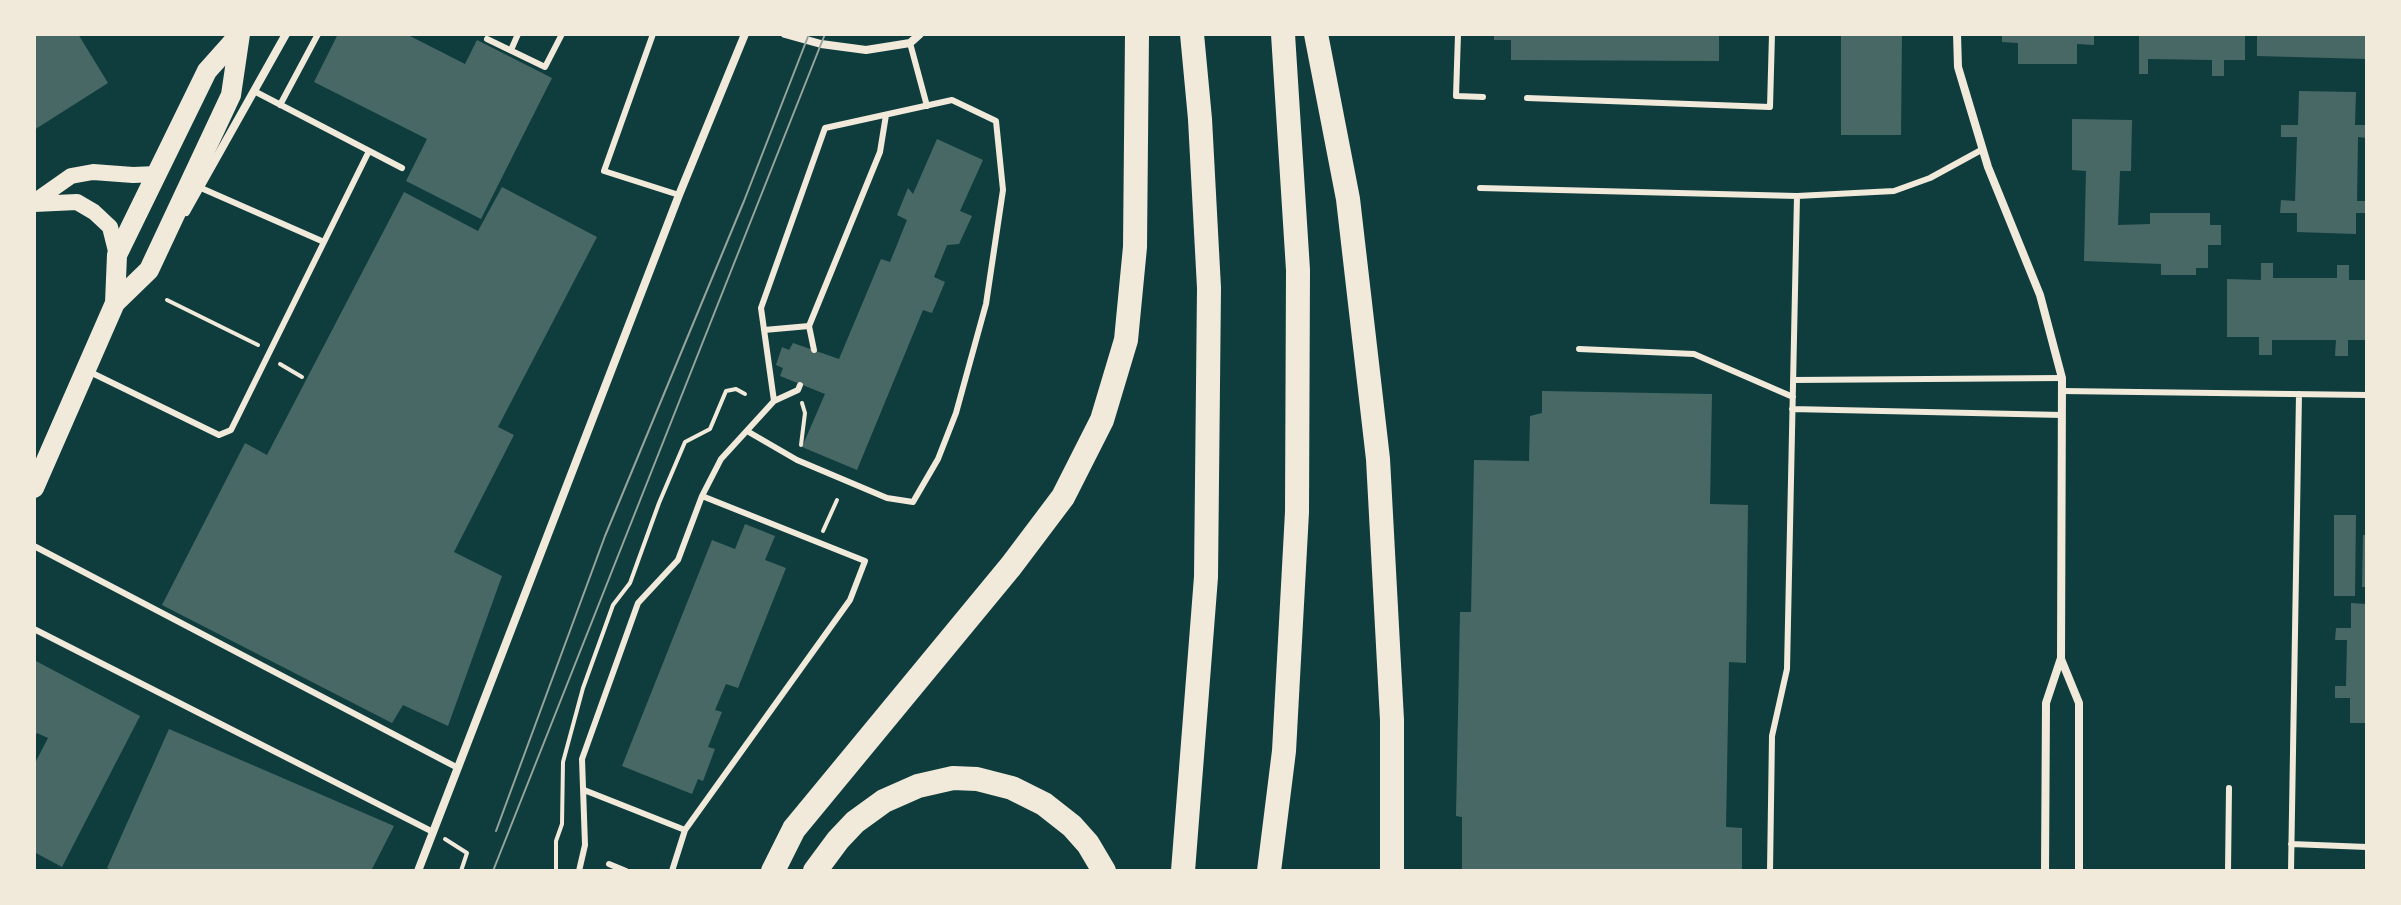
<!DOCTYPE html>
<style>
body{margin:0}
#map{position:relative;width:2401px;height:905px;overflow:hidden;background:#0f3d3e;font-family:"Work Sans",sans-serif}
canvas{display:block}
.frame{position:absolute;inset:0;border:36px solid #f1e9da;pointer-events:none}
</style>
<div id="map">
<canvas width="2401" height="905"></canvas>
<div class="frame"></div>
</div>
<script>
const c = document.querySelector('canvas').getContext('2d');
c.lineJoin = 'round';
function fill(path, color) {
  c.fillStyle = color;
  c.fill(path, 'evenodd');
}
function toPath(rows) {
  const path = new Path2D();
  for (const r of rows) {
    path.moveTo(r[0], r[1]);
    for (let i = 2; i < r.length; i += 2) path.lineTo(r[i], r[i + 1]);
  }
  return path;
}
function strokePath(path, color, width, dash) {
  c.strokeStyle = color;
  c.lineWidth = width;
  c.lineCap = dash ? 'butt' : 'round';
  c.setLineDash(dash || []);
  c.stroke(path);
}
fill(toPath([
 [34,34,78,34,108,83,34,130],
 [338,34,406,34,465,64,477,40,552,78,481,219,406,181,427,139,314,82],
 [1494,34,1719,34,1719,61,1511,60,1511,40,1494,40],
 [1841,34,1902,34,1901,135,1841,135],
 [2002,34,2094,34,2094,45,2077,44,2077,64,2018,64,2018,43,2002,42],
 [2139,34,2245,34,2245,60,2224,60,2224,76,2212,76,2212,60,2148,59,2148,74,2139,74],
 [2257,34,2367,34,2367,59,2257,56],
 [2299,91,2356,92,2355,125,2367,125,2367,138,2358,137,2357,201,2367,201,2367,213,2356,213,2356,234,2297,232,2297,213,2280,213,2281,200,2295,201,2297,137,2281,137,2281,125,2298,125],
 [2072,119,2132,120,2131,171,2120,171,2118,225,2150,224,2150,213,2210,213,2210,225,2221,225,2221,245,2208,245,2208,268,2196,268,2196,275,2161,275,2161,264,2084,261,2086,171,2072,170],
 [937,139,983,160,960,211,972,216,959,244,947,245,934,277,945,282,932,313,923,310,857,470,802,447,825,394,780,376,783,368,776,365,782,347,789,350,793,343,839,359,881,259,890,262,907,220,897,215,908,188,913,194],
 [502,187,597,237,498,427,514,435,454,552,502,576,448,726,403,705,392,723,162,605,245,443,267,455,404,192,478,231],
 [2261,263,2273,263,2273,278,2337,278,2337,265,2349,265,2349,280,2367,280,2367,340,2348,340,2348,356,2335,356,2336,340,2272,340,2272,355,2259,355,2259,337,2227,337,2227,279,2261,280],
 [1542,391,1712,394,1710,504,1748,505,1746,663,1729,662,1726,827,1742,828,1742,871,1462,871,1462,817,1456,816,1460,612,1471,612,1474,460,1529,461,1530,416,1542,413],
 [2334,515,2356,515,2355,596,2334,596],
 [745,524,775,536,765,560,786,568,738,688,726,684,715,710,722,712,708,747,715,749,703,781,698,779,692,794,622,766,712,540,735,549],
 [2363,535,2367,535,2367,587,2362,587],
 [2351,603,2367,604,2367,723,2350,723,2350,698,2335,698,2335,686,2346,686,2347,640,2335,640,2336,628,2351,628],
 [34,660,140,716,62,867,34,852,34,765,48,738,37,733,34,738],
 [169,729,394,826,371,871,114,871,107,868]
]), '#486865');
strokePath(toPath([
 [167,300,258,345],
 [280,364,302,377],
 [801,445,805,413,802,403],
 [823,531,837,500],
 [445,839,467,853,461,871],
 [556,871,556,841,562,824,563,762,583,688,604,630,613,605,630,583,659,503,685,442,710,429,726,391,736,389,745,394]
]), '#f1e9da', 4);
strokePath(toPath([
 [653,34,604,171,679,195],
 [1458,34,1456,96,1483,97],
 [487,39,545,67,562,34],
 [910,43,927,106],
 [511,50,518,34],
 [254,91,402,168],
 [1527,98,1770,107,1772,34],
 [280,105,318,34],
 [201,188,324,242],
 [1480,188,1797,196,1894,191,1930,178,1983,149],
 [809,326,814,350],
 [764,330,809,326,880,152,886,115],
 [1579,349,1694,354,1793,397],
 [90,372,219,435,231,430,369,151],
 [1793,380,2062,378],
 [2062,391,2367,395],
 [774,401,798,390,800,385],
 [1792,409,2062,415],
 [34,546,458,768],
 [34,629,433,832],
 [584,790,685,830],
 [2291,844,2367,847],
 [609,864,626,871],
 [579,871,585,845,582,759,638,603,678,560,702,496,721,459,774,401,761,308,825,128,952,100,996,121,1003,190,986,304,956,413,938,459,913,502,887,498,797,460,747,431],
 [672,871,685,830,850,600,865,561,702,496],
 [1770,871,1772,736,1787,669,1797,196],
 [2228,871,2229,788],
 [2291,871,2299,394]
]), '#f1e9da', 6);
strokePath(toPath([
 [785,34,821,44,866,50,910,43,920,34],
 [1957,34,1958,67,1988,167,2040,295,2062,378,2061,658,2046,703,2045,871],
 [186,212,286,34],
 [2061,659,2079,703,2079,871],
 [418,871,679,195,745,34]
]), '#f1e9da', 8);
strokePath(toPath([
 [34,202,71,176,93,172,133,175,157,174],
 [34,204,77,202,94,212,110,227,117,255]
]), '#f1e9da', 16);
strokePath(toPath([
 [115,303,149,270,231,95,240,34],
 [34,488,115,303,117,255,207,71,240,34]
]), '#f1e9da', 20);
strokePath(toPath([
 [1316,34,1348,199,1378,459,1392,720,1392,871],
 [773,871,794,829,1011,566,1063,497,1102,420,1126,340,1135,247,1137,34],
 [815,871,838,840,855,822,884,801,918,786,953,778,977,779,1012,788,1044,804,1072,826,1088,844,1104,871],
 [1183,871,1206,577,1209,288,1200,119,1192,34],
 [1269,871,1284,751,1297,512,1298,270,1283,34]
]), '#f1e9da', 24);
strokePath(toPath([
 [496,831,605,536,744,201,809,34],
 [493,871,825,34]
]), '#97a49c', 2);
</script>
